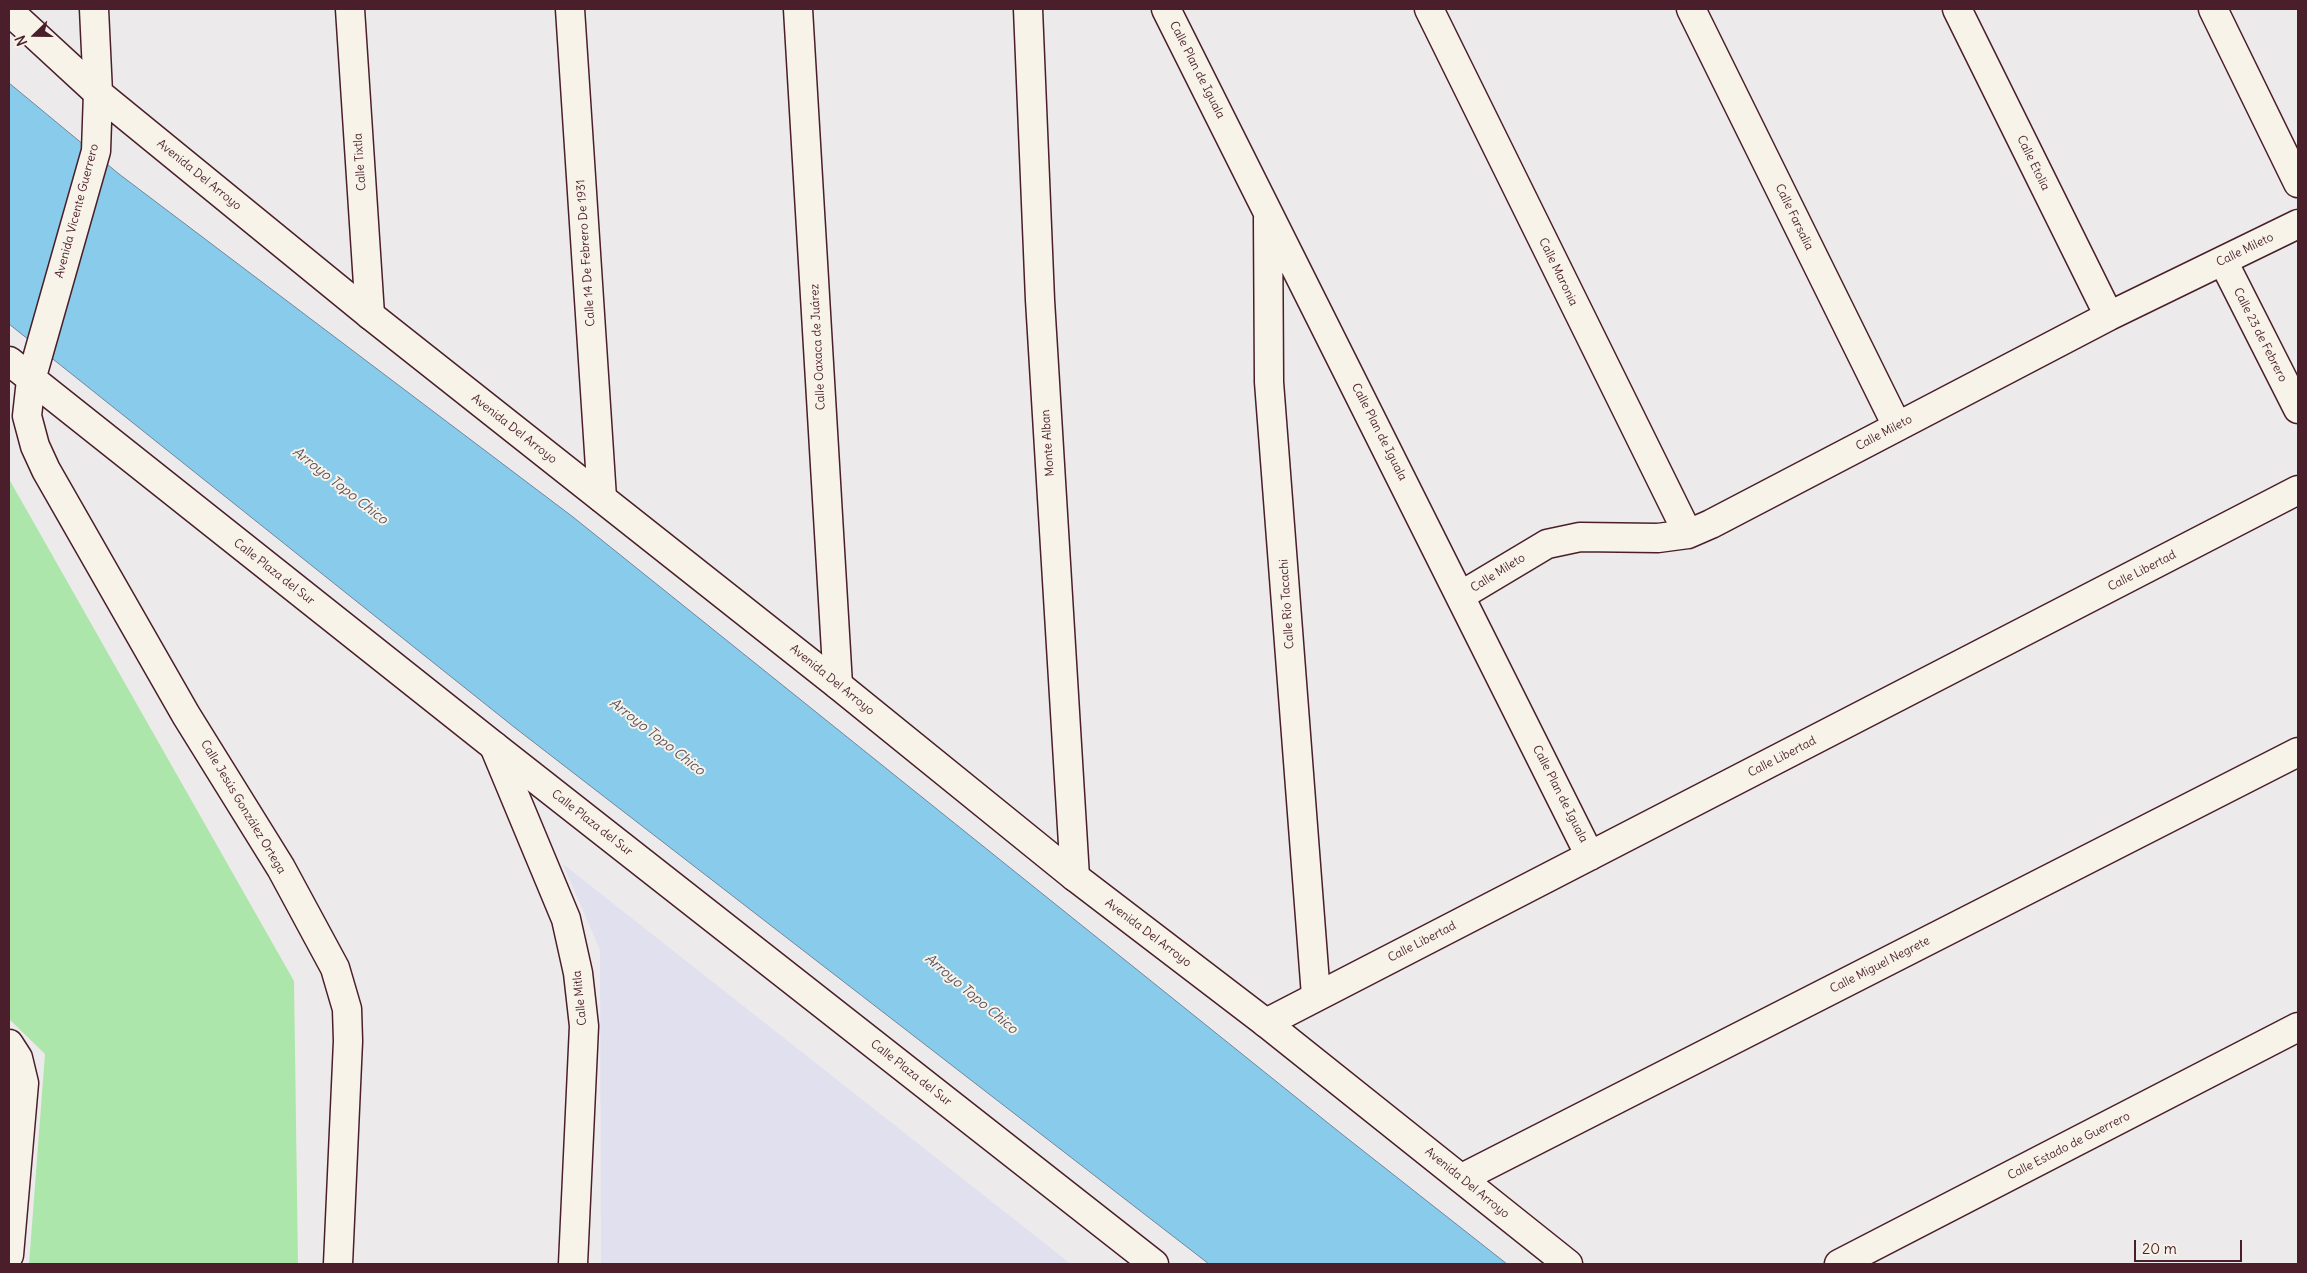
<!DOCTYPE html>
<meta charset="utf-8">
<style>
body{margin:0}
#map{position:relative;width:2307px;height:1273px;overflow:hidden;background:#edeaeb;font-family:Delius,sans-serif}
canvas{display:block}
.frame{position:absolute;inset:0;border:10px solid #4a1f2b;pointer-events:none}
.north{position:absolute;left:10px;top:10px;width:50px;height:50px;-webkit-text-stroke:4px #f7f3e8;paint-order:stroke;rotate:248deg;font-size:14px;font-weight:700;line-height:20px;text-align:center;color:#4a1f2b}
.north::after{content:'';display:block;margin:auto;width:18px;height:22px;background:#4a1f2b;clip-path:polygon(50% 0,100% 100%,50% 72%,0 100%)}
.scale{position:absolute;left:2134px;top:1240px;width:108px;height:22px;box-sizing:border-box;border:2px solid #4a1f2b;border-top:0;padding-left:6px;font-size:15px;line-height:18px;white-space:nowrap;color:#4a1f2b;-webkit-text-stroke:4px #f7f3e8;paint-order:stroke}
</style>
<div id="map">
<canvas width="2307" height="1273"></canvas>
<div class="frame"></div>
<div class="north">N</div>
<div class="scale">20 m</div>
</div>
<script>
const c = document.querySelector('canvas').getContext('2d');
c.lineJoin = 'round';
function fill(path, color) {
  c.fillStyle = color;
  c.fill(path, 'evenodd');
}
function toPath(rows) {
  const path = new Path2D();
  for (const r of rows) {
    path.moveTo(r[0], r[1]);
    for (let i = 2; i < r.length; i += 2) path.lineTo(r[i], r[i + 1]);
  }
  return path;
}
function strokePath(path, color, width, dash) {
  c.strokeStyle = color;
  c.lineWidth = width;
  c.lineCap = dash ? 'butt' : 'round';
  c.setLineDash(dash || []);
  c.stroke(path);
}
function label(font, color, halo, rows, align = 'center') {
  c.font = font + ' Delius,sans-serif';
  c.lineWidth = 4;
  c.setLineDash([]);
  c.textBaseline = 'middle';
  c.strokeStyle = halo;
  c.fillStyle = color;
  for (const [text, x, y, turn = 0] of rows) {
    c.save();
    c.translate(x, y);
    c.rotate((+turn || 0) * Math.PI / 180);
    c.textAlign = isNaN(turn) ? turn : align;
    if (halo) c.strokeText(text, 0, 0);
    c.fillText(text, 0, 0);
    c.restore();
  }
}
fill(toPath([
 [563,864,1071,1264,601,1264,600,950]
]), '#e1e0ef');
fill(toPath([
 [9,479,294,981,298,1264,29,1264,45,1054,9,1019]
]), '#ade6aa');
const water = toPath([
 [9,83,119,174,573,517,1338,1131,1507,1264,1209,1264,514,727,9,324,9,83]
]);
fill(water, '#88cbea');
strokePath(water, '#6f869e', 1);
const street = toPath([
 [350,9,370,315],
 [570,9,602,498],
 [798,9,838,685],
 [1028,9,1040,300,1075,877],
 [1166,9,1590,856],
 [1429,9,1688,534],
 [1691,9,1897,426],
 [1957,9,2109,316],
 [2213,9,2298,183],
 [9,11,98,93],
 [1268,218,1269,382,1316,996],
 [2223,261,2298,409],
 [31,380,27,416,35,446,46,470,186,715,281,868,335,968,347,1009,348,1041,338,1264],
 [1460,596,1547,544,1580,537,1658,538,1688,534,1711,524,2109,316,2298,224],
 [494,746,566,919,578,973,584,1026,573,1264],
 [1266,1023,2298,490],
 [9,1044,18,1058,24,1083,9,1255],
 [1462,1178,2298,752],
 [1839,1264,2298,1027]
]);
const secondary = toPath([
 [98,93,370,315,838,685,1075,877,1266,1023,1568,1264],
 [9,361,494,746,1154,1264],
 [31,380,96,151,98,93,94,9]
]);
strokePath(street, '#4a1f2b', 31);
strokePath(secondary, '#4a1f2b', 31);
strokePath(street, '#f7f3e8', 28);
strokePath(secondary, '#f7f3e8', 28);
label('12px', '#4a1f2b', '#f7f3e8', [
 ["Calle Plan de Iguala",1197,70,63],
 ["Calle Tixtla",360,162,-94],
 ["Calle Etolia",2033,163,64],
 ["Avenida Del Arroyo",199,175,39],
 ["Avenida Vicente Guerrero",77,211,-75],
 ["Calle Farsalia",1794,217,64],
 ["Calle Mileto",2245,250,-26],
 ["Calle 14 De Febrero De 1931",586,253,-94],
 ["Calle Maronia",1558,272,64],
 ["Calle 23 de Febrero",2260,335,63],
 ["Calle Oaxaca de Juárez",818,347,-93],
 ["Avenida Del Arroyo",514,429,38],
 ["Calle Plan de Iguala",1379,432,63],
 ["Calle Mileto",1884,433,-28],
 ["Monte Alban",1048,443,-94],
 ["Calle Libertad",2142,571,-27],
 ["Calle Plaza del Sur",274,572,38],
 ["Calle Mileto",1498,573,-32],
 ["Calle Río Tacachi",1287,604,-94],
 ["Avenida Del Arroyo",832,680,39],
 ["Calle Libertad",1782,757,-27],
 ["Calle Plan de Iguala",1560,794,63],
 ["Calle Jesús González Ortega",243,807,59],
 ["Calle Plaza del Sur",592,823,38],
 ["Avenida Del Arroyo",1148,933,37],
 ["Calle Libertad",1422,942,-27],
 ["Calle Miguel Negrete",1880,965,-27],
 ["Calle Mitla",580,998,-96],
 ["Calle Plaza del Sur",911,1073,38],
 ["Calle Estado de Guerrero",2069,1146,-27],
 ["Avenida Del Arroyo",1467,1183,39]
]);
label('italic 14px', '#5d5364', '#f7f3e8', [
 ["Arroyo Topo Chico",340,486,38],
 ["Arroyo Topo Chico",657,737,38],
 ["Arroyo Topo Chico",971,994,40]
]);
</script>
